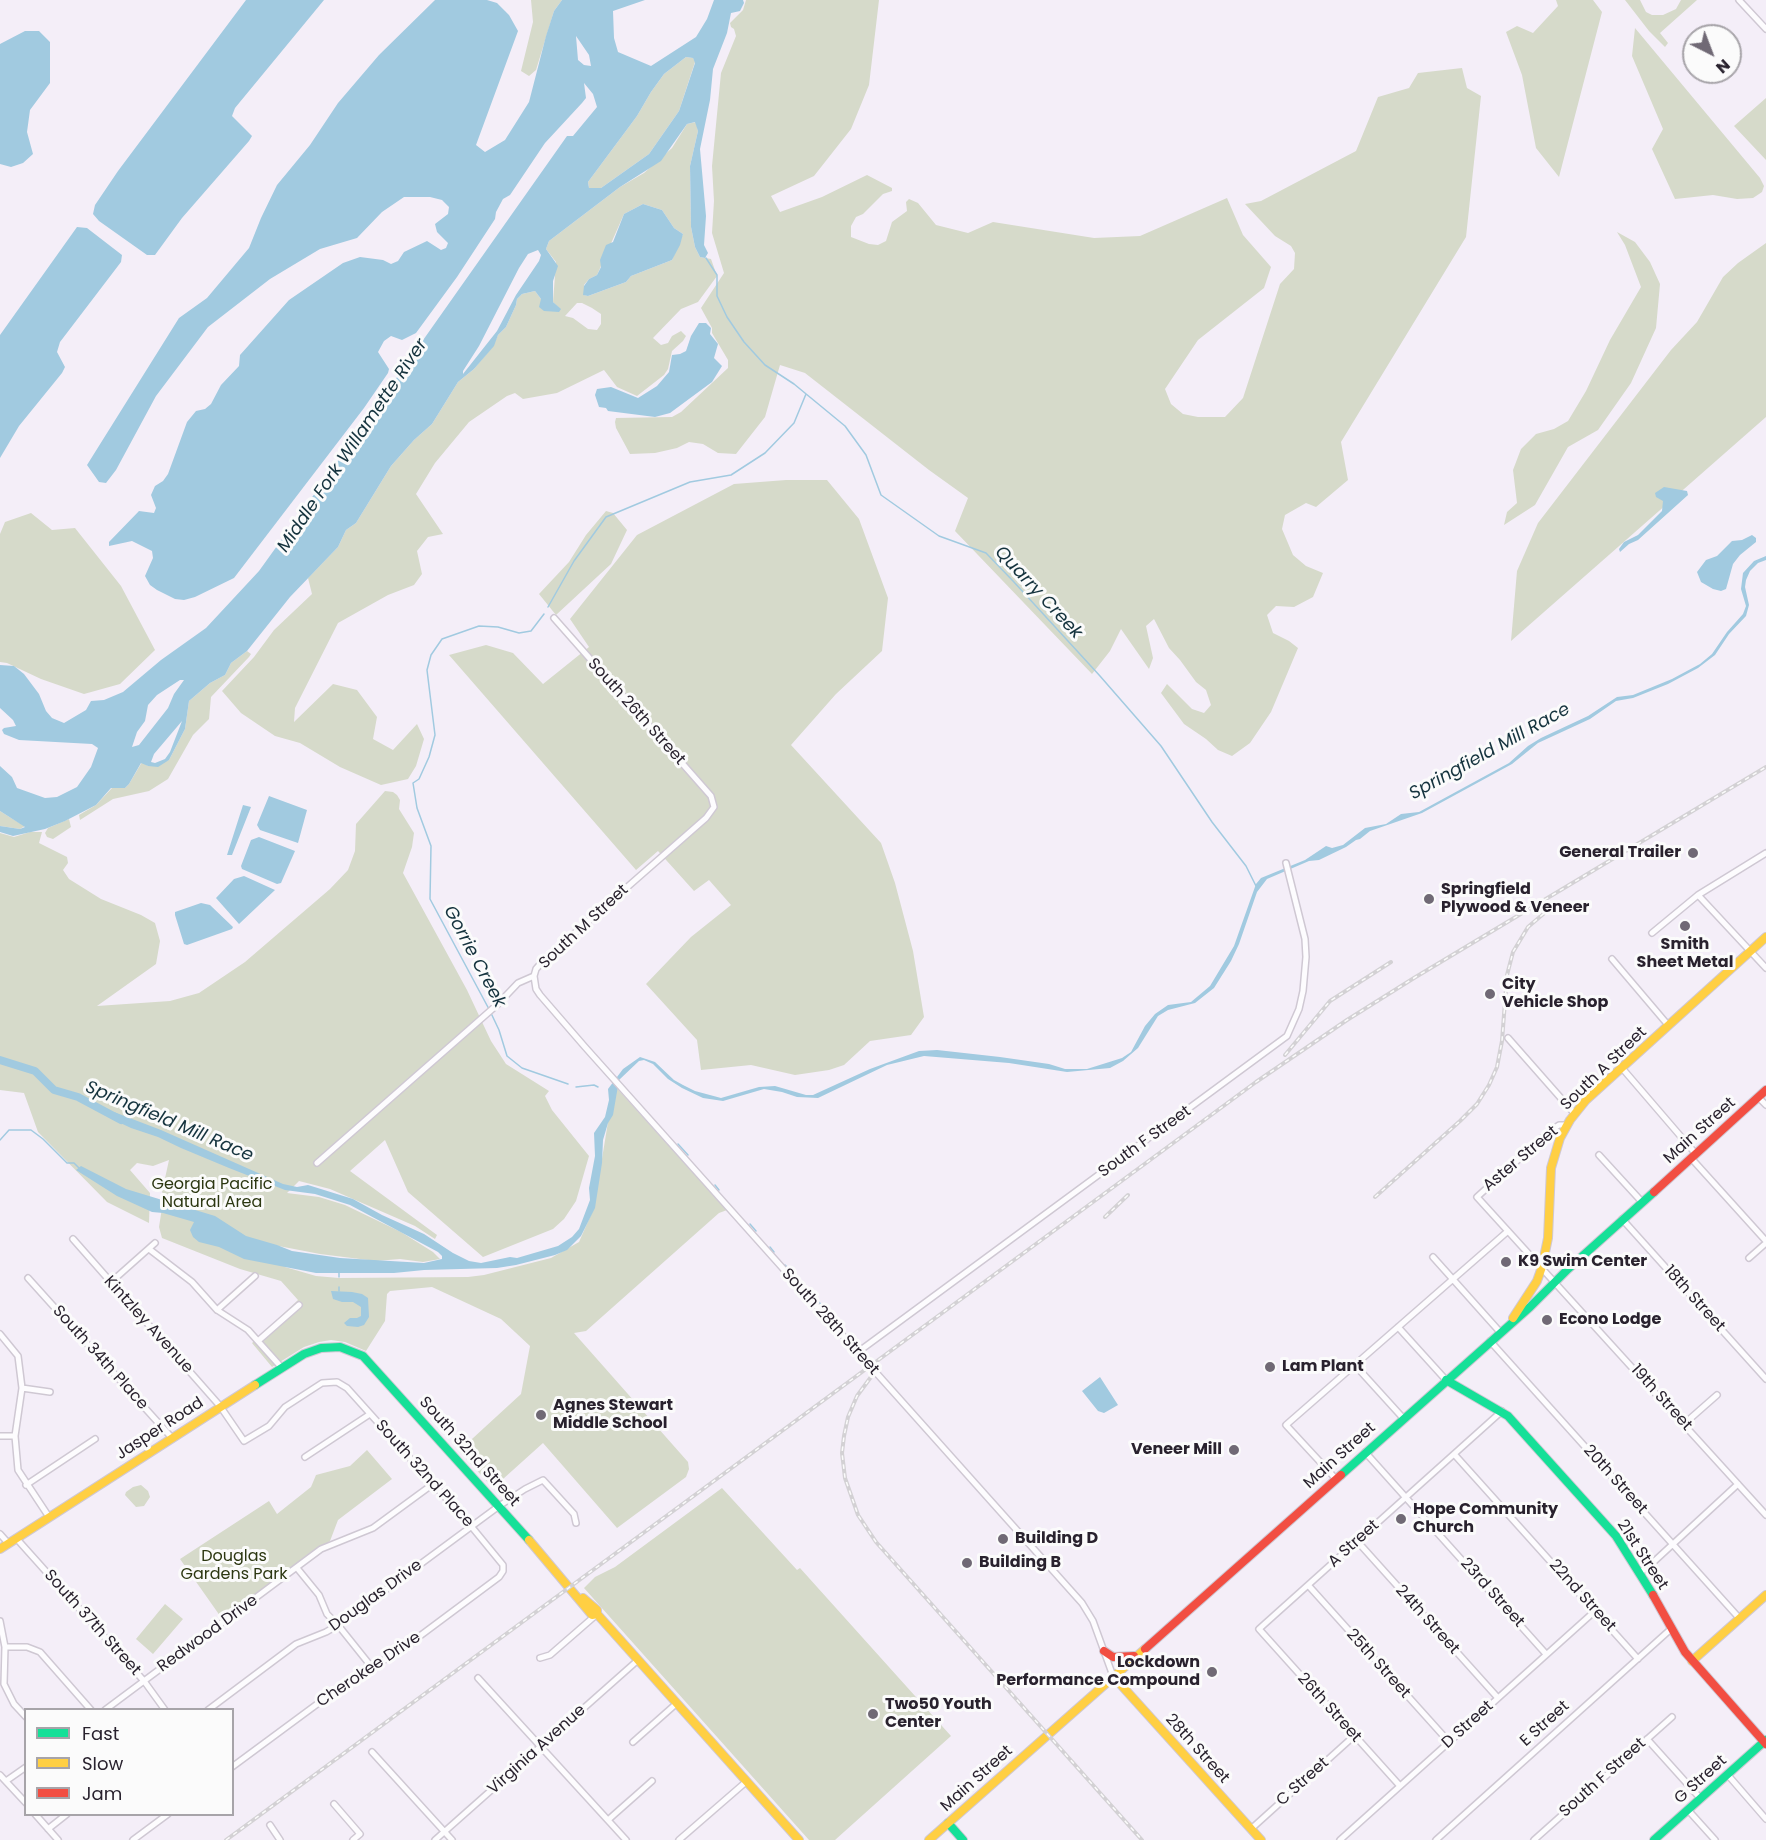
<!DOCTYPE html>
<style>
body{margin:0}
#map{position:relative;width:1766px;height:1840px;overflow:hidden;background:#f4eef8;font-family:Poppins,sans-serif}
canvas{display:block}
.legend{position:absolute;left:24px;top:1708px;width:210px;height:108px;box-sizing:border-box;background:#fbfbfb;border:2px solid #a7a4a9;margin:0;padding:8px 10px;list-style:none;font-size:18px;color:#29222e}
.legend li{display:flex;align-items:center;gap:12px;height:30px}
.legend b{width:30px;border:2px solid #a7a4a9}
.north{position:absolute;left:1682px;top:24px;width:60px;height:60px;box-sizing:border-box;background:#fbfbfb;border:2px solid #a7a4a9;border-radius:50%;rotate:138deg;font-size:16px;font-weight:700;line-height:24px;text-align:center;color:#29222e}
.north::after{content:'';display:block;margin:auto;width:21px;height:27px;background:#706975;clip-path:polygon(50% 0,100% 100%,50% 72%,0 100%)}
</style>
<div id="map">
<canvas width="1766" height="1840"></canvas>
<ul class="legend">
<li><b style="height:8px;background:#16e098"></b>Fast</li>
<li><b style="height:8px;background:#ffcf43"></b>Slow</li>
<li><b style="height:8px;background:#f24e42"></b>Jam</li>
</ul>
<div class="north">N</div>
</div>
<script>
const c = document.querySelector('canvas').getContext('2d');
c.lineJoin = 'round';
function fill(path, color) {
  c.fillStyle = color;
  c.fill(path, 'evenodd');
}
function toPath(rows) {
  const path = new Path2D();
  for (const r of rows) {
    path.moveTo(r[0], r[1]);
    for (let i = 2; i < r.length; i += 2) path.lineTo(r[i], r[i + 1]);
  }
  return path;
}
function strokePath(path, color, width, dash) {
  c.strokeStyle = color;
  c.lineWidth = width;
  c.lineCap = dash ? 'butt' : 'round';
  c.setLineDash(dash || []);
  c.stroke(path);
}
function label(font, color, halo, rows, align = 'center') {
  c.font = font + ' Poppins,sans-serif';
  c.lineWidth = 6;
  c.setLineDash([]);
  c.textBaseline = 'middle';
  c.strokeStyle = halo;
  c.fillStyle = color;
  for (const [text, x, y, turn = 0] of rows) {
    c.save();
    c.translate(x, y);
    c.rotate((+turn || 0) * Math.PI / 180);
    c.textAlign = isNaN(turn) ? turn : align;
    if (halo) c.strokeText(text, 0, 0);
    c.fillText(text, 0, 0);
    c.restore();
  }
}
fill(toPath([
 [531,0,562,0,554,11,536,70,529,76,521,71,533,22],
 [746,0,879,0,869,85,851,129,814,176,771,196,780,212,822,197,867,175,892,188,892,191,883,194,863,214,856,217,851,226,851,237,869,244,878,245,886,241,892,222,907,211,906,202,909,199,918,203,936,225,968,233,993,222,1094,238,1140,236,1227,198,1243,235,1271,267,1264,288,1198,340,1165,389,1171,404,1183,414,1198,417,1225,417,1243,398,1280,284,1294,269,1295,253,1291,246,1275,236,1245,204,1261,201,1356,151,1378,97,1409,88,1418,73,1462,68,1467,88,1481,96,1466,237,1341,442,1348,480,1316,507,1306,503,1285,515,1282,529,1293,555,1306,566,1323,573,1313,597,1294,607,1276,606,1267,615,1273,633,1289,641,1298,648,1271,712,1250,743,1232,756,1218,750,1206,739,1184,724,1161,693,1167,684,1192,709,1204,713,1211,705,1206,690,1196,682,1180,660,1169,648,1154,619,1146,626,1153,658,1149,669,1121,629,1110,651,1092,674,955,531,968,498,929,470,805,373,780,365,765,417,736,454,718,453,703,444,689,442,677,448,655,453,630,454,616,428,615,422,616,418,672,417,681,412,728,368,728,360,712,333,712,328,701,308,724,273,712,233,714,201,712,166,721,73,736,36,734,29,731,27,730,23,743,10],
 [1556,0,1593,0,1602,12,1559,177,1536,148,1522,75,1506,32,1517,26,1533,33,1558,6],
 [1625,0,1640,0,1646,12,1652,15,1663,15,1676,9,1681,0,1697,0,1660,33,1668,43,1665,47,1649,31],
 [1635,28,1760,178,1764,186,1762,192,1753,198,1737,199,1713,195,1675,199,1652,149,1663,129,1632,56],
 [686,57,693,58,695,62,679,111,649,154,601,188,589,188,588,182,637,116,651,92,664,74],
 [1766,98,1766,160,1734,126],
 [696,122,698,131,690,166,691,227,695,247,700,257,711,259,717,276,698,302,681,309,653,338,661,345,668,343,672,336,681,331,686,336,683,341,672,351,668,369,664,375,637,396,617,387,604,370,557,393,523,399,515,393,507,396,469,422,435,463,416,494,443,534,428,537,417,551,422,574,414,585,388,595,338,623,295,708,294,722,333,684,357,690,377,717,373,739,393,750,417,724,424,739,416,766,408,779,381,785,340,767,300,743,275,736,241,713,222,691,254,657,274,630,312,594,308,578,338,547,346,530,356,523,391,466,414,440,432,424,458,382,474,369,493,346,498,335,506,327,516,305,517,299,522,294,535,291,541,299,560,309,553,302,556,262,546,249,549,241,620,187,644,173,672,148,687,124],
 [643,204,662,210,674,228,683,234,672,260,631,276,626,282,588,296,584,295,584,285,589,279,597,275,624,214],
 [577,303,582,303,592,308,601,314,601,324,597,330,588,329,573,318,565,316],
 [1617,232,1635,242,1650,262,1660,284,1656,328,1631,383,1598,430,1568,447,1535,505,1504,525,1507,512,1517,503,1513,470,1521,449,1536,434,1554,429,1568,421,1586,391,1610,340,1641,287,1625,245],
 [1766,243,1766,417,1511,641,1517,571,1538,523,1671,350,1697,322,1723,277,1738,263],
 [786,480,827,480,859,519,888,598,882,651,836,694,791,745,881,843,895,883,913,951,924,1017,911,1035,870,1041,844,1065,829,1070,795,1075,751,1065,701,1070,697,1040,646,984,691,937,731,905,709,880,694,891,658,851,636,870,449,655,486,645,513,653,543,684,589,647,570,619,637,535,734,484],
 [606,511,613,513,627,530,611,564,556,615,539,594,569,562,586,535],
 [31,513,52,530,75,528,121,586,155,650,120,684,84,694,41,679,7,663,0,662,0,534,5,522],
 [247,651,251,654,249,657,211,697,209,719,193,735,168,779,149,791,113,799,80,820,79,815,96,805,112,788,125,788,129,784,142,762,148,766,169,760,185,729,189,701,210,683,225,675,231,663],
 [385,791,393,792,397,795,400,800,399,809,414,833,412,847,403,873,467,990,491,1041,506,1064,549,1091,545,1096,552,1110,589,1156,576,1201,564,1219,553,1229,483,1257,408,1192,385,1140,350,1171,437,1235,435,1239,415,1226,330,1189,299,1181,287,1193,319,1197,345,1205,401,1232,433,1252,440,1259,423,1262,400,1259,376,1261,320,1254,263,1243,285,1267,316,1276,339,1278,468,1277,484,1275,551,1258,579,1242,594,1208,614,1085,727,1210,719,1213,586,1331,574,1333,688,1462,689,1469,686,1477,617,1528,543,1443,493,1488,460,1452,460,1450,521,1394,530,1346,501,1319,432,1287,390,1291,387,1294,385,1321,366,1351,345,1342,331,1340,319,1342,304,1347,272,1367,252,1343,298,1300,281,1281,240,1269,162,1238,159,1227,164,1195,162,1192,169,1160,153,1166,137,1163,130,1170,150,1193,149,1223,107,1202,38,1132,24,1093,0,1090,0,833,14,837,30,832,42,832,39,843,67,857,68,863,63,870,69,879,101,899,141,915,155,923,160,941,156,964,97,1006,170,1001,199,993,245,962,330,889,348,870,355,851,356,824],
 [0,811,11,818,25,826,20,829,0,826],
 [69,819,71,827,53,839,47,837,45,833,48,828],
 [367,1450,392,1479,338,1520,330,1541,222,1618,219,1618,218,1613,180,1559,269,1501,277,1514,311,1487,316,1475,350,1466],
 [141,1485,148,1491,150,1497,144,1506,136,1507,125,1495,126,1492,133,1487],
 [722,1488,797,1570,800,1568,951,1736,835,1840,809,1840,584,1588,595,1577,615,1567],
 [165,1604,183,1619,153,1654,136,1639]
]), '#d6daca');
fill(toPath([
 [246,0,324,0,235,108,232,116,252,136,249,141,182,218,155,255,147,255,99,221,93,214,95,205,118,171],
 [435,0,487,0,497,3,509,15,518,31,476,145,485,152,505,140,529,102,546,36,554,11,562,0,645,0,613,11,614,38,618,52,651,66,696,37,707,19,714,0,743,0,744,3,740,11,731,13,727,33,713,69,710,100,700,149,706,216,704,245,708,253,705,258,700,257,695,247,691,227,690,166,698,131,695,122,687,124,661,161,620,187,549,241,546,249,558,266,553,281,553,302,561,309,559,312,544,311,539,307,541,299,535,291,522,294,517,299,516,305,506,327,498,335,494,346,474,369,458,382,432,424,414,440,391,466,356,523,346,530,338,547,290,597,247,651,231,663,225,675,210,683,189,701,185,729,169,760,158,767,148,766,141,763,129,784,125,788,111,788,96,805,65,821,45,829,22,834,13,836,0,832,0,826,20,829,25,827,0,811,0,766,12,777,17,788,45,798,57,797,77,787,91,767,98,748,92,744,19,740,4,734,2,730,4,728,16,726,13,720,0,708,0,665,14,666,24,674,39,694,46,711,52,718,64,723,86,710,91,701,104,700,123,692,161,660,206,628,259,571,323,482,567,136,573,136,597,107,593,94,584,83,586,98,582,103,545,143,510,195,503,199,496,212,495,219,457,277,416,333,402,340,391,336,384,341,378,352,389,369,388,373,364,408,234,578,195,597,184,600,175,599,157,590,150,585,145,576,153,558,152,551,132,541,109,546,109,542,139,511,154,513,156,508,151,495,155,486,163,481,168,474,187,422,196,411,205,409,211,404,221,385,239,366,240,355,289,300,343,263,360,257,383,260,391,264,398,261,404,252,427,241,441,250,446,248,448,243,437,232,435,224,448,214,449,207,442,200,430,197,404,197,382,212,357,238,320,249,270,279,208,327,156,396,116,470,106,483,99,482,87,465,179,318,207,298,249,248,261,218,277,185,310,145,338,103,379,55],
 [576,36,589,55,591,66,584,65,578,60],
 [686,57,693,58,695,63,679,111,649,154,601,188,589,188,588,182,637,116,651,92,664,74],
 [538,250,541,255,539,261,516,295,497,331,463,374,463,371,479,346,519,268,528,254],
 [180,680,184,680,174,694,168,708,139,745,132,747,137,732,145,721,148,705,157,695],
 [182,721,170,752,165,759,155,763,151,762,154,754],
 [25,31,39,31,50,42,50,83,30,110,27,132,33,154,23,163,11,167,0,164,0,44],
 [643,204,662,210,674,228,683,234,680,245,672,260,631,276,626,282,588,296,583,295,584,286,589,279,597,275,601,267,600,260,606,245,613,242,624,214],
 [77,227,87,228,122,255,121,262,60,342,57,352,65,367,62,373,19,426,0,458,0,335],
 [699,323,706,323,711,328,710,334,718,344,714,358,722,366,712,382,670,413,655,417,608,411,606,408,599,407,595,395,597,389,611,387,638,398,657,386,669,372,672,355,680,354,686,351,691,336],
 [1664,487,1687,491,1688,495,1638,540,1629,544,1620,552,1619,549,1624,542,1638,535,1662,511,1663,501,1656,497,1655,493],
 [1752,535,1756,538,1756,542,1740,555,1733,564,1726,589,1721,591,1713,589,1701,582,1697,572,1706,560,1717,556,1732,541,1742,540],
 [1766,556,1766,560,1758,563,1750,571,1746,580,1745,587,1749,605,1746,616,1729,634,1715,655,1698,668,1668,684,1633,698,1616,701,1590,719,1538,743,1512,764,1422,813,1370,831,1360,839,1356,840,1346,847,1319,860,1309,861,1267,879,1257,892,1239,944,1231,961,1214,988,1195,1003,1168,1010,1158,1016,1138,1048,1123,1061,1110,1068,1067,1072,1009,1063,924,1056,887,1065,818,1098,797,1097,782,1092,764,1089,723,1101,703,1098,682,1088,668,1079,653,1064,644,1060,639,1061,619,1080,613,1115,608,1123,603,1140,602,1163,595,1208,581,1236,567,1250,555,1255,516,1265,497,1268,424,1270,394,1273,316,1273,244,1259,219,1247,199,1242,193,1237,190,1230,194,1222,163,1213,152,1212,117,1196,76,1170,81,1166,126,1189,215,1216,246,1236,277,1245,292,1251,340,1258,424,1263,442,1259,442,1256,438,1252,350,1205,315,1194,285,1190,229,1168,181,1148,158,1137,131,1128,112,1119,114,1112,161,1130,283,1184,297,1187,308,1185,353,1199,382,1215,424,1234,453,1253,469,1261,481,1263,510,1257,517,1258,558,1246,572,1237,579,1229,590,1200,589,1188,595,1156,594,1133,605,1117,609,1100,608,1089,623,1069,640,1057,655,1062,674,1080,683,1085,695,1091,721,1098,759,1087,775,1086,806,1095,813,1095,870,1069,919,1051,937,1050,1000,1057,1049,1064,1065,1069,1087,1069,1122,1058,1131,1052,1145,1026,1155,1014,1168,1005,1191,1002,1210,986,1234,946,1256,884,1261,878,1305,860,1326,846,1332,848,1343,845,1365,828,1386,824,1401,814,1419,812,1509,763,1528,746,1541,738,1588,716,1617,697,1633,695,1672,679,1700,664,1712,654,1727,632,1743,614,1746,606,1741,589,1743,573,1754,561],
 [269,796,307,810,298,843,260,830,257,825],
 [243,805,251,807,232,855,227,855],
 [259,837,295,851,281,883,277,884,242,869,241,866,251,840],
 [244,876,275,890,239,924,216,898,234,879],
 [201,903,210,905,233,927,232,929,187,945,184,944,175,915,175,912],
 [331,1291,352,1292,362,1294,368,1298,369,1317,364,1325,358,1327,347,1326,344,1323,350,1318,357,1318,361,1316,361,1307,353,1302,342,1302,333,1299],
 [1100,1377,1118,1405,1104,1413,1098,1411,1082,1391]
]), '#a1cae0');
strokePath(toPath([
 [706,258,717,275,717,296,727,317,744,342,765,365,794,384,845,426,866,455,881,495,939,536,986,553,1013,581,1100,676,1161,746,1212,822,1246,866,1256,886],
 [548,607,574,561,606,517,690,482,731,475,765,453,794,423,806,394],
 [544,614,531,631,519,633,498,627,479,626,442,639,431,655,427,670,435,735,429,757,419,779,413,783,417,808,431,846,430,899,490,1011,499,1030,507,1056,522,1068,568,1084],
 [576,1087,594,1085,598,1087],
 [0,1140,9,1130,31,1130,43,1139,67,1163,74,1163,81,1170],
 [678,1144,688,1155],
 [715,1185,719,1190],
 [750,1224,756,1231],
 [770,1247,774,1252],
 [785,1265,789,1269],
 [339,1277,339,1273],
 [799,1280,807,1289],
 [339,1287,339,1291],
 [816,1299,829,1313]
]), '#a1cae0', 1.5);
strokePath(toPath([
 [0,1060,35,1071,54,1090,78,1097,121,1120]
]), '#a1cae0', 8);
const street = toPath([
 [1739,0,1766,29],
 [1698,895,1766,968],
 [1652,933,1698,895,1766,853],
 [1612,959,1668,1025],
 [534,976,536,989,540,995,585,1047,1082,1603,1093,1621,1113,1676],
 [1508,1038,1574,1113],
 [1622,1068,1695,1153],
 [1758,1097,1766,1105],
 [1566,1125,1559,1125,1550,1131,1477,1197,1766,1515],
 [1599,1155,1642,1202],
 [1691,1158,1766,1241],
 [317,1163,498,1004,518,983,534,976,536,969,543,961,706,818,714,807,711,796,554,618],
 [1622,1219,1766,1379],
 [73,1239,220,1406,244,1441,269,1426,285,1407,322,1383,337,1382,347,1388,471,1526,503,1565,503,1571,499,1577,397,1653,384,1660,370,1665,232,1767],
 [149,1249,192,1282,217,1310,248,1330,282,1368],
 [1433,1257,1500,1332],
 [1749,1258,1766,1243],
 [28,1278,172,1438],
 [110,1283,155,1243],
 [217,1310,255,1276],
 [1398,1327,1446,1380],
 [0,1334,18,1356,22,1388,15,1436,18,1470,49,1517],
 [258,1341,299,1305],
 [1490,1341,1740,1619],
 [858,1352,1287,1036,1299,1009,1303,991,1306,957,1305,939,1286,863],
 [1354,1364,1403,1418],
 [22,1388,50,1392],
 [1684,1424,1717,1395],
 [0,1436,15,1436],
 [1365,1452,1546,1654],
 [1454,1454,1638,1659],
 [305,1457,370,1414],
 [1335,1478,1286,1425,1508,1231],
 [26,1485,95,1439],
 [0,1534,8,1543],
 [16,1538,144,1681,165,1710],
 [1357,1541,1498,1698],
 [297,1568,319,1595,327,1614,338,1625,370,1665],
 [1640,1572,1647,1568,1738,1484],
 [1308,1585,1449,1742],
 [0,1621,5,1647,27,1647,40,1652,91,1710],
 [5,1647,4,1684,14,1704,26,1717],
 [540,1658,550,1655,596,1615],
 [478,1678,626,1840],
 [105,1710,321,1549,373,1528,433,1484],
 [208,1710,296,1644,326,1632,338,1625,499,1506,525,1489,543,1480,574,1514,576,1523],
 [1647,1739,1700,1798],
 [633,1742,677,1703],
 [372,1752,452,1840],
 [1727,1774,1766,1819],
 [0,1775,26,1803],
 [6,1781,26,1767],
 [1400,1786,1259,1629,1502,1411],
 [334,1804,360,1834,353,1840],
 [1688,1810,1715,1840],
 [35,1814,58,1840],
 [608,1820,652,1781],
 [270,1825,280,1840],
 [48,1829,67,1814],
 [1251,1829,1354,1736],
 [133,1840,168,1814],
 [435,1840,638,1660],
 [679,1840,747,1781],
 [1340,1840,1595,1611],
 [1436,1840,1672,1628],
 [1534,1840,1672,1717]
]);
const fast = toPath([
 [1446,1380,1508,1416,1616,1536,1653,1595],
 [255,1385,304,1354,321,1348,340,1347,363,1356,529,1540],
 [1341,1475,1530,1307,1568,1269,1654,1192],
 [948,1823,963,1840],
 [1654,1840,1766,1740]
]);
const slow = toPath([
 [1513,1318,1537,1281,1542,1267,1548,1238,1551,1168,1560,1138,1570,1120,1586,1100,1766,937],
 [529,1540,592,1615,597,1614],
 [0,1549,255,1385],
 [583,1598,597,1610,597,1614,799,1840],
 [1692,1661,1766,1595],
 [1113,1676,1261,1840],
 [929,1840,1145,1649]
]);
const jam = toPath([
 [1654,1192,1766,1090],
 [1653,1595,1685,1652,1766,1744],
 [1145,1649,1341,1475],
 [1104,1651,1113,1657,1134,1656]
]);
strokePath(street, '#cfc8d3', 8);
strokePath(fast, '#cfc8d3', 10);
strokePath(slow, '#cfc8d3', 10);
strokePath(jam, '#cfc8d3', 10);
strokePath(street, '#fdfcfe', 5);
strokePath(fast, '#16e098', 8);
strokePath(slow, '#ffcf43', 8);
strokePath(jam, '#f24e42', 8);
const rail = toPath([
 [1285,1055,1330,1001,1391,962],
 [1375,1197,1460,1121,1477,1104,1489,1085,1497,1067,1502,1041,1507,975,1513,952,1528,927,1555,904],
 [1105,1217,1128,1195],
 [879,1366,857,1396,848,1417,844,1436,842,1453,845,1478,858,1515,876,1542,1142,1840],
 [226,1840,1256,1082,1347,1020,1414,978,1766,767]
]);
strokePath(rail, '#d3d1d4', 4);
strokePath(rail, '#fbfbfb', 1.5, [4.5]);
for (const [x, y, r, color] of [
 [1693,853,6,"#706975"],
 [1429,899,6,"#706975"],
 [1685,926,6,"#706975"],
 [1490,994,6,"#706975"],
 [1506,1262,6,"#706975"],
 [1547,1320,6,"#706975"],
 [1270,1367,6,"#706975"],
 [541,1415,6,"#706975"],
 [1234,1450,6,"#706975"],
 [1401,1519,6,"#706975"],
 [1003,1539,6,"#706975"],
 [967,1563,6,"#706975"],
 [1212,1672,6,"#706975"],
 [873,1714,6,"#706975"]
]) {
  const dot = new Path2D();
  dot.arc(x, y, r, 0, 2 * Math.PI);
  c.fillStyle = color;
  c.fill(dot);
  strokePath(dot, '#fbfbfb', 2);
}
label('16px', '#29222e', '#fbfbfb', [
 ["South 26th Street",636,712,48],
 ["South M Street",584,927,-43],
 ["South A Street",1604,1069,-44],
 ["Main Street",1700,1131,-42],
 ["South F Street",1145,1142,-36],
 ["Aster Street",1521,1159,-40],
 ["18th Street",1694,1299,48],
 ["South 28th Street",830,1322,48],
 ["Kintzley Avenue",148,1325,48],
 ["South 34th Place",100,1358,48],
 ["19th Street",1661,1398,48],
 ["Jasper Road",160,1429,-33],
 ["South 32nd Street",469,1452,48],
 ["Main Street",1340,1456,-42],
 ["South 32nd Place",424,1474,48],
 ["20th Street",1615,1480,48],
 ["A Street",1354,1544,-42],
 ["21st Street",1642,1555,57],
 ["23rd Street",1492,1593,48],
 ["Douglas Drive",376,1596,-36],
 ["22nd Street",1582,1596,48],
 ["24th Street",1427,1620,48],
 ["South 37th Street",92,1623,48],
 ["Redwood Drive",208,1634,-36],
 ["25th Street",1378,1664,48],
 ["Cherokee Drive",369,1670,-34],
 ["26th Street",1329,1708,48],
 ["E Street",1545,1724,-42],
 ["D Street",1468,1725,-42],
 ["28th Street",1197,1749,48],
 ["Virginia Avenue",537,1750,-42],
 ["South F Street",1603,1778,-42],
 ["Main Street",977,1779,-42],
 ["G Street",1701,1780,-42],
 ["C Street",1303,1782,-42]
]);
label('bold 16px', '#29222e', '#fbfbfb', [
 ["General Trailer",1681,853,"right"],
 ["Springfield",1441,890],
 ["Plywood & Veneer",1441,908],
 ["Smith",1685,945,"center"],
 ["Sheet Metal",1685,963,"center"],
 ["City",1502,985],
 ["Vehicle Shop",1502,1003],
 ["K9 Swim Center",1518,1262],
 ["Econo Lodge",1559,1320],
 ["Lam Plant",1282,1367],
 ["Agnes Stewart",553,1406],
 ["Middle School",553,1424],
 ["Veneer Mill",1222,1450,"right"],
 ["Hope Community",1413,1510],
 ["Church",1413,1528],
 ["Building D",1015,1539],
 ["Building B",979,1563],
 ["Lockdown",1200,1663,"right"],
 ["Performance Compound",1200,1681,"right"],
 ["Two50 Youth",885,1705],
 ["Center",885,1723]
], 'left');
label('16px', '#2c3711', '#fbfbfb', [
 ["Georgia Pacific",212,1185],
 ["Natural Area",212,1203],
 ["Douglas",234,1557],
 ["Gardens Park",234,1575]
]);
label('italic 18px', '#15333e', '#fbfbfb', [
 ["Middle Fork Willamette River",353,446,-56],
 ["Quarry Creek",1038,593,47],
 ["Springfield Mill Race",1490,752,-29],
 ["Gorrie Creek",474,957,62],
 ["Springfield Mill Race",169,1122,23]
]);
</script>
